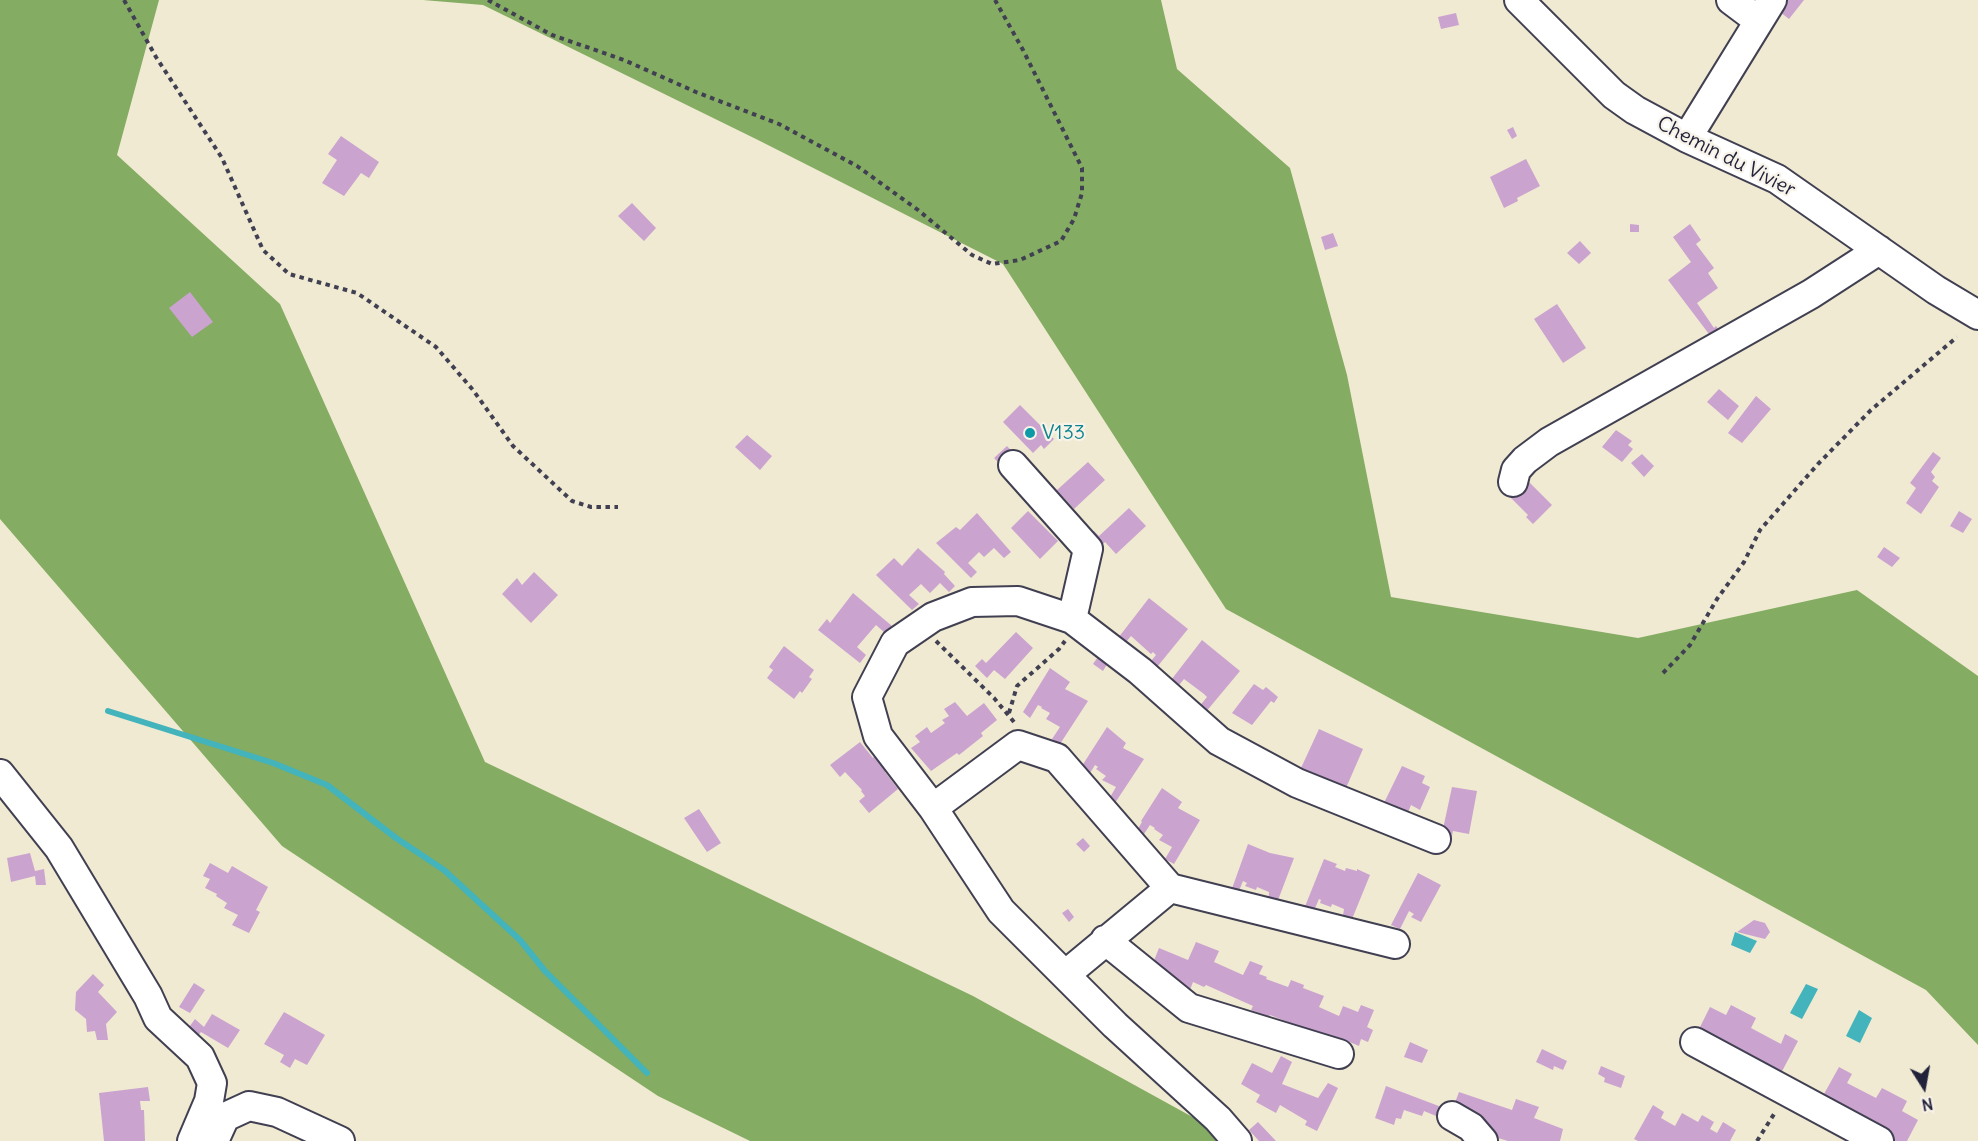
<!DOCTYPE html>
<style>
body{margin:0}
#map{position:relative;width:1978px;height:1141px;overflow:hidden;background:#f0ead2;font-family:Delius,sans-serif}
canvas{display:block}
.north{position:absolute;left:1894px;top:1057px;width:60px;height:60px;-webkit-text-stroke:4px #f7f3e8;paint-order:stroke;rotate:169deg;font-size:16px;font-weight:700;line-height:24px;text-align:center;color:#22223b}
.north::after{content:'';display:block;margin:auto;width:21px;height:27px;background:#22223b;clip-path:polygon(50% 0,100% 100%,50% 72%,0 100%)}
</style>
<div id="map">
<canvas width="1978" height="1141"></canvas>
<div class="north">N</div>
</div>
<script>
const c = document.querySelector('canvas').getContext('2d');
c.lineJoin = 'round';
function fill(path, color) {
  c.fillStyle = color;
  c.fill(path, 'evenodd');
}
function toPath(rows) {
  const path = new Path2D();
  for (const r of rows) {
    path.moveTo(r[0], r[1]);
    for (let i = 2; i < r.length; i += 2) path.lineTo(r[i], r[i + 1]);
  }
  return path;
}
function strokePath(path, color, width, dash) {
  c.strokeStyle = color;
  c.lineWidth = width;
  c.lineCap = dash ? 'butt' : 'round';
  c.setLineDash(dash || []);
  c.stroke(path);
}
function label(font, color, halo, rows, align = 'center') {
  c.font = font + ' Delius,sans-serif';
  c.lineWidth = 4.5;
  c.setLineDash([]);
  c.textBaseline = 'middle';
  c.strokeStyle = halo;
  c.fillStyle = color;
  for (const [text, x, y, turn = 0] of rows) {
    c.save();
    c.translate(x, y);
    c.rotate((+turn || 0) * Math.PI / 180);
    c.textAlign = isNaN(turn) ? turn : align;
    if (halo) c.strokeText(text, 0, 0);
    c.fillText(text, 0, 0);
    c.restore();
  }
}
fill(toPath([
 [0,0,159,0,117,155,280,304,485,762,973,996,1236,1141,750,1141,658,1096,282,846,0,519],
 [423,0,1161,0,1177,69,1290,168,1347,375,1391,597,1638,638,1857,590,1978,676,1978,1045,1926,990,1226,609,1003,264,758,140,483,5]
]), '#84ac62');
fill(toPath([
 [1735,932,1757,941,1750,953,1731,945],
 [1806,984,1818,989,1802,1019,1790,1013],
 [1859,1010,1872,1018,1860,1043,1846,1036]
]), '#43b3bc');
strokePath(toPath([
 [108,711,273,763,327,785,396,838,444,870,520,940,545,971,647,1073]
]), '#43b3bc', 6);
fill(toPath([
 [1784,0,1804,0,1789,19,1776,9],
 [1456,13,1459,25,1441,29,1438,17],
 [1513,127,1517,136,1512,139,1507,130],
 [341,136,379,162,369,178,361,173,344,196,322,183,337,160,328,154],
 [1526,159,1540,186,1517,198,1518,201,1504,208,1490,177],
 [632,203,656,228,644,241,618,216],
 [1630,224,1639,225,1639,232,1630,232],
 [1690,224,1701,240,1696,244,1714,268,1708,273,1718,288,1697,303,1714,328,1716,326,1724,337,1715,342,1668,280,1691,262,1673,237],
 [1333,233,1338,246,1325,250,1321,237],
 [1580,241,1591,253,1579,264,1567,253],
 [190,292,213,322,192,337,169,308],
 [1557,304,1586,348,1563,363,1534,319],
 [1719,389,1739,406,1728,420,1707,402],
 [1756,396,1771,409,1742,443,1728,433],
 [1020,405,1054,439,1044,449,1041,445,1033,453,1003,422],
 [1616,430,1632,441,1628,445,1633,449,1622,462,1602,447],
 [747,435,772,456,760,470,735,447],
 [1007,446,1019,459,1007,471,994,458],
 [1933,452,1941,458,1931,472,1935,477,1932,481,1939,487,1921,514,1906,503,1916,488,1910,483],
 [1642,454,1654,466,1644,477,1631,463],
 [1088,462,1105,480,1074,509,1063,497,1058,503,1046,491,1052,485,1057,490],
 [1528,481,1552,505,1533,524,1526,517,1528,515,1511,498],
 [1129,508,1146,526,1116,554,1105,542,1099,548,1088,537,1094,531,1099,536],
 [1028,511,1058,541,1040,559,1011,528],
 [1959,511,1972,519,1963,533,1950,526],
 [977,513,1011,552,1004,558,994,548,984,557,979,552,968,563,977,572,971,578,936,543,956,527,960,530],
 [1884,547,1900,558,1892,567,1877,557],
 [918,548,945,572,944,574,955,586,949,592,940,583,930,593,921,584,909,595,919,604,912,610,876,575,894,558,902,566],
 [534,572,558,595,531,623,502,594,517,578,522,585],
 [853,593,892,626,885,633,876,625,857,647,866,655,860,663,818,630,827,619,830,623],
 [1149,598,1188,629,1153,672,1146,667,1156,655,1153,652,1151,654,1131,636,1122,647,1115,642],
 [1016,632,1033,648,1005,679,994,670,987,678,975,666,982,659,986,663],
 [1202,640,1240,671,1205,713,1198,708,1207,697,1204,694,1184,679,1175,690,1168,684],
 [784,646,814,670,809,677,812,679,802,693,800,691,794,699,767,678,773,670,769,667],
 [1100,654,1109,661,1103,671,1093,664],
 [1050,668,1070,682,1065,689,1088,701,1060,744,1052,739,1060,727,1046,719,1050,713,1041,708,1042,707,1038,705,1030,718,1023,712],
 [1254,684,1263,690,1266,687,1278,697,1274,703,1271,701,1252,725,1232,713],
 [955,702,967,716,984,703,997,720,981,733,983,736,959,755,957,753,931,771,911,748,920,742,915,736,927,727,931,733,945,723,942,720,949,716,944,709],
 [1107,727,1126,743,1123,748,1144,759,1115,803,1109,799,1116,787,1102,780,1106,776,1096,769,1098,767,1095,765,1087,778,1078,772],
 [1319,729,1363,749,1346,788,1309,772,1306,779,1294,765,1301,768],
 [860,742,873,758,875,755,889,770,885,772,898,789,869,813,859,801,865,796,861,791,862,790,845,772,840,777,830,765],
 [1402,766,1425,776,1422,783,1430,787,1420,810,1411,805,1407,815,1383,805],
 [1452,787,1477,791,1469,834,1453,831,1451,840,1435,837,1443,829],
 [1162,788,1182,802,1178,808,1200,820,1174,864,1165,859,1172,847,1159,840,1163,835,1154,829,1155,828,1150,825,1142,837,1136,832,1142,822,1141,821],
 [699,809,721,843,707,852,684,818],
 [1083,838,1090,846,1084,852,1076,844],
 [1248,844,1270,853,1294,858,1275,908,1268,906,1269,892,1257,887,1256,890,1245,886,1247,883,1243,881,1237,896,1230,894],
 [30,853,35,871,44,869,46,885,36,885,35,876,11,882,7,858],
 [1324,859,1337,864,1335,867,1345,871,1346,868,1357,871,1357,869,1370,875,1350,924,1342,922,1344,909,1332,904,1331,907,1320,903,1321,900,1319,899,1313,913,1304,909],
 [210,863,228,873,232,866,268,887,256,910,260,912,249,933,232,925,238,915,224,908,227,903,216,896,217,894,205,888,210,879,203,876],
 [1418,873,1441,885,1421,922,1411,917,1414,914,1409,911,1400,929,1391,925],
 [1068,909,1074,917,1069,922,1062,913],
 [1754,920,1765,923,1770,932,1765,939,1737,932],
 [1196,942,1219,951,1214,962,1243,975,1250,961,1263,966,1259,974,1267,977,1266,979,1288,987,1291,980,1304,985,1303,988,1324,996,1319,1007,1339,1016,1343,1006,1358,1012,1361,1005,1374,1010,1367,1027,1373,1030,1368,1042,1361,1039,1359,1046,1340,1038,1338,1042,1270,1015,1269,1017,1251,1010,1253,1006,1206,985,1204,987,1193,982,1190,990,1178,985,1151,968,1159,948,1188,960],
 [93,974,104,985,98,992,117,1012,106,1024,108,1040,97,1040,95,1031,87,1032,86,1019,75,1010,76,992],
 [194,983,205,990,190,1013,179,1007],
 [1731,1005,1756,1018,1751,1028,1781,1044,1785,1034,1798,1041,1779,1077,1696,1035,1710,1007,1726,1015],
 [284,1012,325,1035,307,1065,295,1059,290,1068,280,1062,284,1055,264,1044],
 [212,1014,240,1030,228,1048,201,1032,197,1037,187,1030,195,1019,204,1027],
 [1410,1042,1428,1050,1422,1063,1404,1057],
 [1542,1049,1567,1061,1563,1070,1554,1066,1553,1070,1536,1062],
 [1281,1056,1292,1062,1282,1084,1318,1098,1328,1083,1338,1088,1317,1131,1305,1125,1307,1121,1280,1105,1276,1113,1256,1102,1260,1095,1241,1084,1252,1063,1272,1073],
 [1601,1066,1625,1076,1621,1088,1604,1082,1605,1078,1598,1074],
 [1839,1067,1852,1074,1847,1083,1876,1098,1882,1088,1907,1101,1902,1111,1918,1120,1907,1141,1892,1141,1819,1103],
 [1386,1086,1444,1108,1441,1118,1424,1111,1422,1116,1404,1110,1401,1119,1396,1118,1394,1125,1375,1118],
 [148,1087,150,1101,140,1101,141,1110,144,1110,145,1141,104,1141,99,1093],
 [1459,1092,1512,1110,1516,1099,1539,1107,1534,1118,1563,1129,1560,1141,1508,1141,1488,1135,1485,1120,1453,1108],
 [1653,1105,1664,1112,1661,1118,1675,1126,1682,1113,1698,1122,1702,1115,1714,1122,1710,1129,1717,1133,1723,1122,1736,1130,1730,1141,1638,1141,1634,1139],
 [1258,1122,1276,1141,1259,1141,1249,1130]
]), '#cba3cf');
const minor = toPath([
 [1519,0,1614,95,1635,110,1687,138,1777,179,1936,290,1978,315],
 [1731,0,1759,21],
 [1687,138,1772,0],
 [1013,465,1088,549,1072,619],
 [1513,482,1516,470,1525,460,1549,442,1811,294,1879,250],
 [0,774,59,848,148,996,158,1018,200,1057,212,1083,209,1101,192,1141],
 [933,808,1018,745,1057,758,1170,888,1065,975],
 [1170,888,1395,944],
 [1105,940,1189,1008,1339,1054],
 [1695,1042,1879,1141],
 [1452,1116,1471,1127,1483,1141],
 [214,1141,225,1117,249,1106,277,1112,340,1141],
 [1237,1141,1218,1119,1115,1025,1001,911,933,808,878,736,867,697,895,643,933,617,972,602,1018,601,1072,619,1140,671,1219,741,1297,783,1436,839]
]);
strokePath(minor, '#414052', 32);
strokePath(toPath([
 [124,0,156,57,222,158,263,250,289,274,357,293,436,347,473,390,513,446,572,501,591,507,618,507],
 [488,0,552,35,624,60,696,92,779,124,857,166,918,210,972,255,992,264,1020,260,1061,241,1074,219,1082,193,1082,168,1023,50,995,0],
 [936,641,994,698,1014,722],
 [1663,673,1690,645,1717,599,1744,562,1760,530,1818,464,1871,410,1957,337],
 [1009,713,1017,686,1059,649,1065,641],
 [1757,1141,1776,1111]
]), '#414052', 4, [4.5, 4.5]);
strokePath(minor, '#fff', 28);
for (const [x, y, r, color] of [
 [1030,433,6,"#0f9aa8"]
]) {
  const dot = new Path2D();
  dot.arc(x, y, r, 0, 2 * Math.PI);
  c.fillStyle = color;
  c.fill(dot);
  strokePath(dot, '#f7f3e8', 2);
}
label('20px', '#22223b', '#f7f3e8', [
 ["Chemin du Vivier",1726,157,27]
]);
label('20px', '#0d838f', '#f7f3e8', [
 ["V133",1042,433]
], 'left');
</script>
